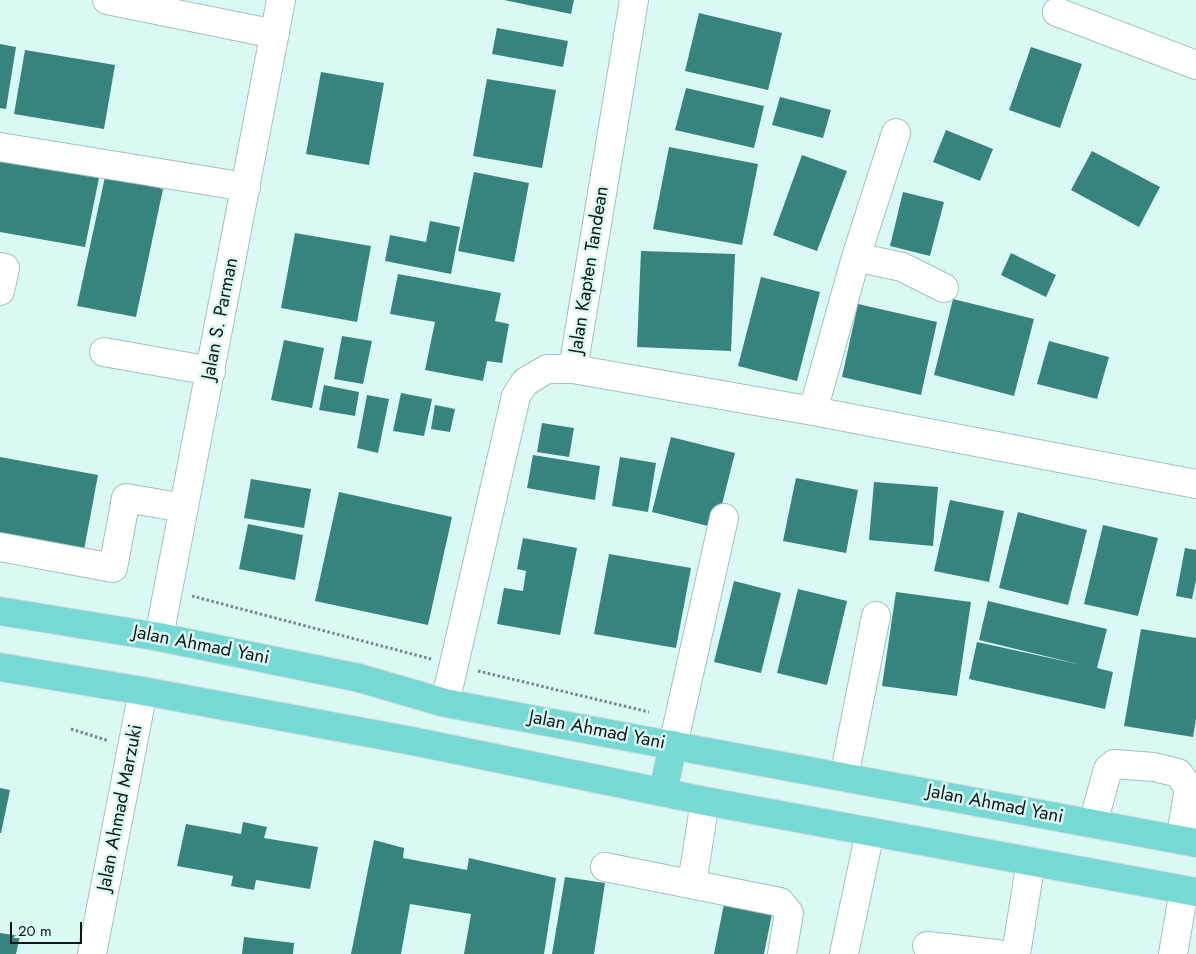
<!DOCTYPE html>
<style>
body{margin:0}
#map{position:relative;width:1196px;height:954px;overflow:hidden;background:#daf9f5;font-family:Jost,sans-serif}
canvas{display:block}
.scale{position:absolute;left:10px;top:922px;width:72px;height:22px;box-sizing:border-box;border:2px solid #0d1817;border-top:0;padding-left:6px;font-size:15px;line-height:18px;white-space:nowrap;color:#0d1817;-webkit-text-stroke:4px #daf9f5;paint-order:stroke}
</style>
<div id="map">
<canvas width="1196" height="954"></canvas>
<div class="scale">20 m</div>
</div>
<script>
const c = document.querySelector('canvas').getContext('2d');
c.lineJoin = 'round';
function fill(path, color) {
  c.fillStyle = color;
  c.fill(path, 'evenodd');
}
function toPath(rows) {
  const path = new Path2D();
  for (const r of rows) {
    path.moveTo(r[0], r[1]);
    for (let i = 2; i < r.length; i += 2) path.lineTo(r[i], r[i + 1]);
  }
  return path;
}
function strokePath(path, color, width, dash) {
  c.strokeStyle = color;
  c.lineWidth = width;
  c.lineCap = dash ? 'butt' : 'round';
  c.setLineDash(dash || []);
  c.stroke(path);
}
function label(font, color, halo, rows, align = 'center') {
  c.font = font + ' Jost,sans-serif';
  c.lineWidth = 5;
  c.setLineDash([]);
  c.textBaseline = 'middle';
  c.strokeStyle = halo;
  c.fillStyle = color;
  for (const [text, x, y, turn = 0] of rows) {
    c.save();
    c.translate(x, y);
    c.rotate((+turn || 0) * Math.PI / 180);
    c.textAlign = isNaN(turn) ? turn : align;
    if (halo) c.strokeText(text, 0, 0);
    c.fillText(text, 0, 0);
    c.restore();
  }
}
fill(toPath([
 [504,0,574,0,571,14],
 [699,13,782,33,768,90,685,71],
 [497,28,568,41,563,67,492,54],
 [0,44,16,47,6,109,0,108],
 [1031,47,1082,64,1060,128,1009,110],
 [25,50,115,65,104,129,14,114],
 [321,72,384,83,369,165,306,154],
 [487,79,556,90,542,168,473,156],
 [686,88,764,106,754,148,675,130],
 [780,97,831,110,823,138,772,125],
 [946,130,993,149,980,181,933,162],
 [669,147,758,164,742,245,653,229],
 [1092,151,1160,187,1139,227,1071,190],
 [802,155,847,171,817,251,773,235],
 [0,160,99,178,85,247,0,232],
 [474,172,529,183,514,262,458,251],
 [105,177,163,189,136,317,77,306],
 [903,192,944,202,930,256,890,246],
 [430,221,460,227,451,274,385,261,390,235,426,242],
 [295,233,371,246,357,322,281,308],
 [641,251,735,254,731,351,637,347],
 [1011,253,1056,275,1046,297,1001,275],
 [398,274,501,293,495,321,509,324,502,363,487,361,483,381,425,370,435,322,390,314],
 [761,277,820,292,797,381,738,366],
 [953,299,1034,319,1014,396,934,375],
 [858,304,937,322,921,395,842,377],
 [342,336,372,341,363,384,334,379],
 [284,340,324,348,312,408,271,400],
 [1049,341,1109,357,1097,399,1037,384],
 [324,385,359,392,355,416,319,410],
 [401,393,432,399,424,436,393,431],
 [367,395,389,399,378,453,357,448],
 [435,405,455,409,450,432,431,429],
 [542,423,574,428,569,457,537,452],
 [671,437,735,453,716,528,652,512],
 [533,455,600,466,595,500,527,488],
 [0,457,98,475,84,550,0,535],
 [620,457,656,463,648,512,612,506],
 [796,478,858,490,846,553,783,541],
 [251,479,311,489,304,528,244,518],
 [874,482,938,487,933,546,869,540],
 [339,492,452,517,428,625,315,601],
 [950,500,1004,511,989,582,934,571],
 [1018,512,1087,530,1068,605,999,588],
 [248,524,303,535,295,580,239,569],
 [1103,525,1158,538,1138,616,1084,604],
 [523,538,577,548,560,635,497,624,504,588,523,591,526,571,517,569],
 [1185,548,1196,550,1196,580,1192,599,1176,596],
 [609,554,691,568,676,648,594,634],
 [734,581,781,593,761,673,714,662],
 [798,589,847,601,827,685,777,673],
 [896,592,971,602,957,696,882,686],
 [988,601,1107,629,1097,668,1113,672,1105,709,969,679,977,642,1082,665,979,640],
 [1141,629,1196,638,1196,719,1193,737,1124,726],
 [0,788,10,790,1,833,0,833],
 [243,822,267,827,264,838,318,847,310,889,256,880,254,890,231,886,233,876,177,866,186,824,241,834],
 [374,840,404,848,403,858,467,870,469,858,556,878,544,954,464,954,471,914,410,904,401,954,351,954],
 [565,877,605,883,594,954,552,954],
 [724,904,772,914,764,954,714,954],
 [0,933,20,936,16,954,0,954],
 [244,937,294,943,293,954,242,954]
]), '#36847d');
const minor = toPath([
 [107,0,275,34],
 [1057,12,1196,65],
 [0,147,246,187],
 [856,257,896,133],
 [0,267,5,268,0,291],
 [104,352,211,371],
 [573,369,634,0],
 [813,411,856,257,902,267,944,288],
 [0,547,113,568,126,498,184,508],
 [159,637,281,0],
 [445,703,516,396,525,382,547,369,573,369,813,411,1196,484],
 [673,745,724,518],
 [844,777,876,616],
 [1093,823,1108,769,1114,764,1154,767,1178,773,1187,785,1188,795,1180,840],
 [605,867,780,902,789,913,782,954],
 [692,884,705,801],
 [927,946,997,954],
 [92,954,143,691],
 [844,954,870,832],
 [1016,954,1031,861],
 [1173,954,1184,890]
]);
const major = toPath([
 [0,611,159,637,359,678,445,703,1196,843],
 [0,667,143,691,412,741,705,801,1196,892],
 [663,792,673,745]
]);
strokePath(minor, '#a3c1bd', 30);
strokePath(major, '#dddfdf', 30);
strokePath(toPath([
 [192,596,431,659],
 [478,671,649,712],
 [71,729,109,741]
]), '#748986', 3, [2.5, 2.5]);
strokePath(minor, '#fff', 28);
strokePath(major, '#76d9d3', 28);
label('19px', '#0d1817', '#daf9f5', [
 ["Jalan Kapten Tandean",590,270,-81],
 ["Jalan S. Parman",221,319,-79],
 ["Jalan Ahmad Yani",201,646,11],
 ["Jalan Ahmad Yani",597,731,11],
 ["Jalan Ahmad Yani",995,805,11],
 ["Jalan Ahmad Marzuki",121,808,-79]
]);
</script>
